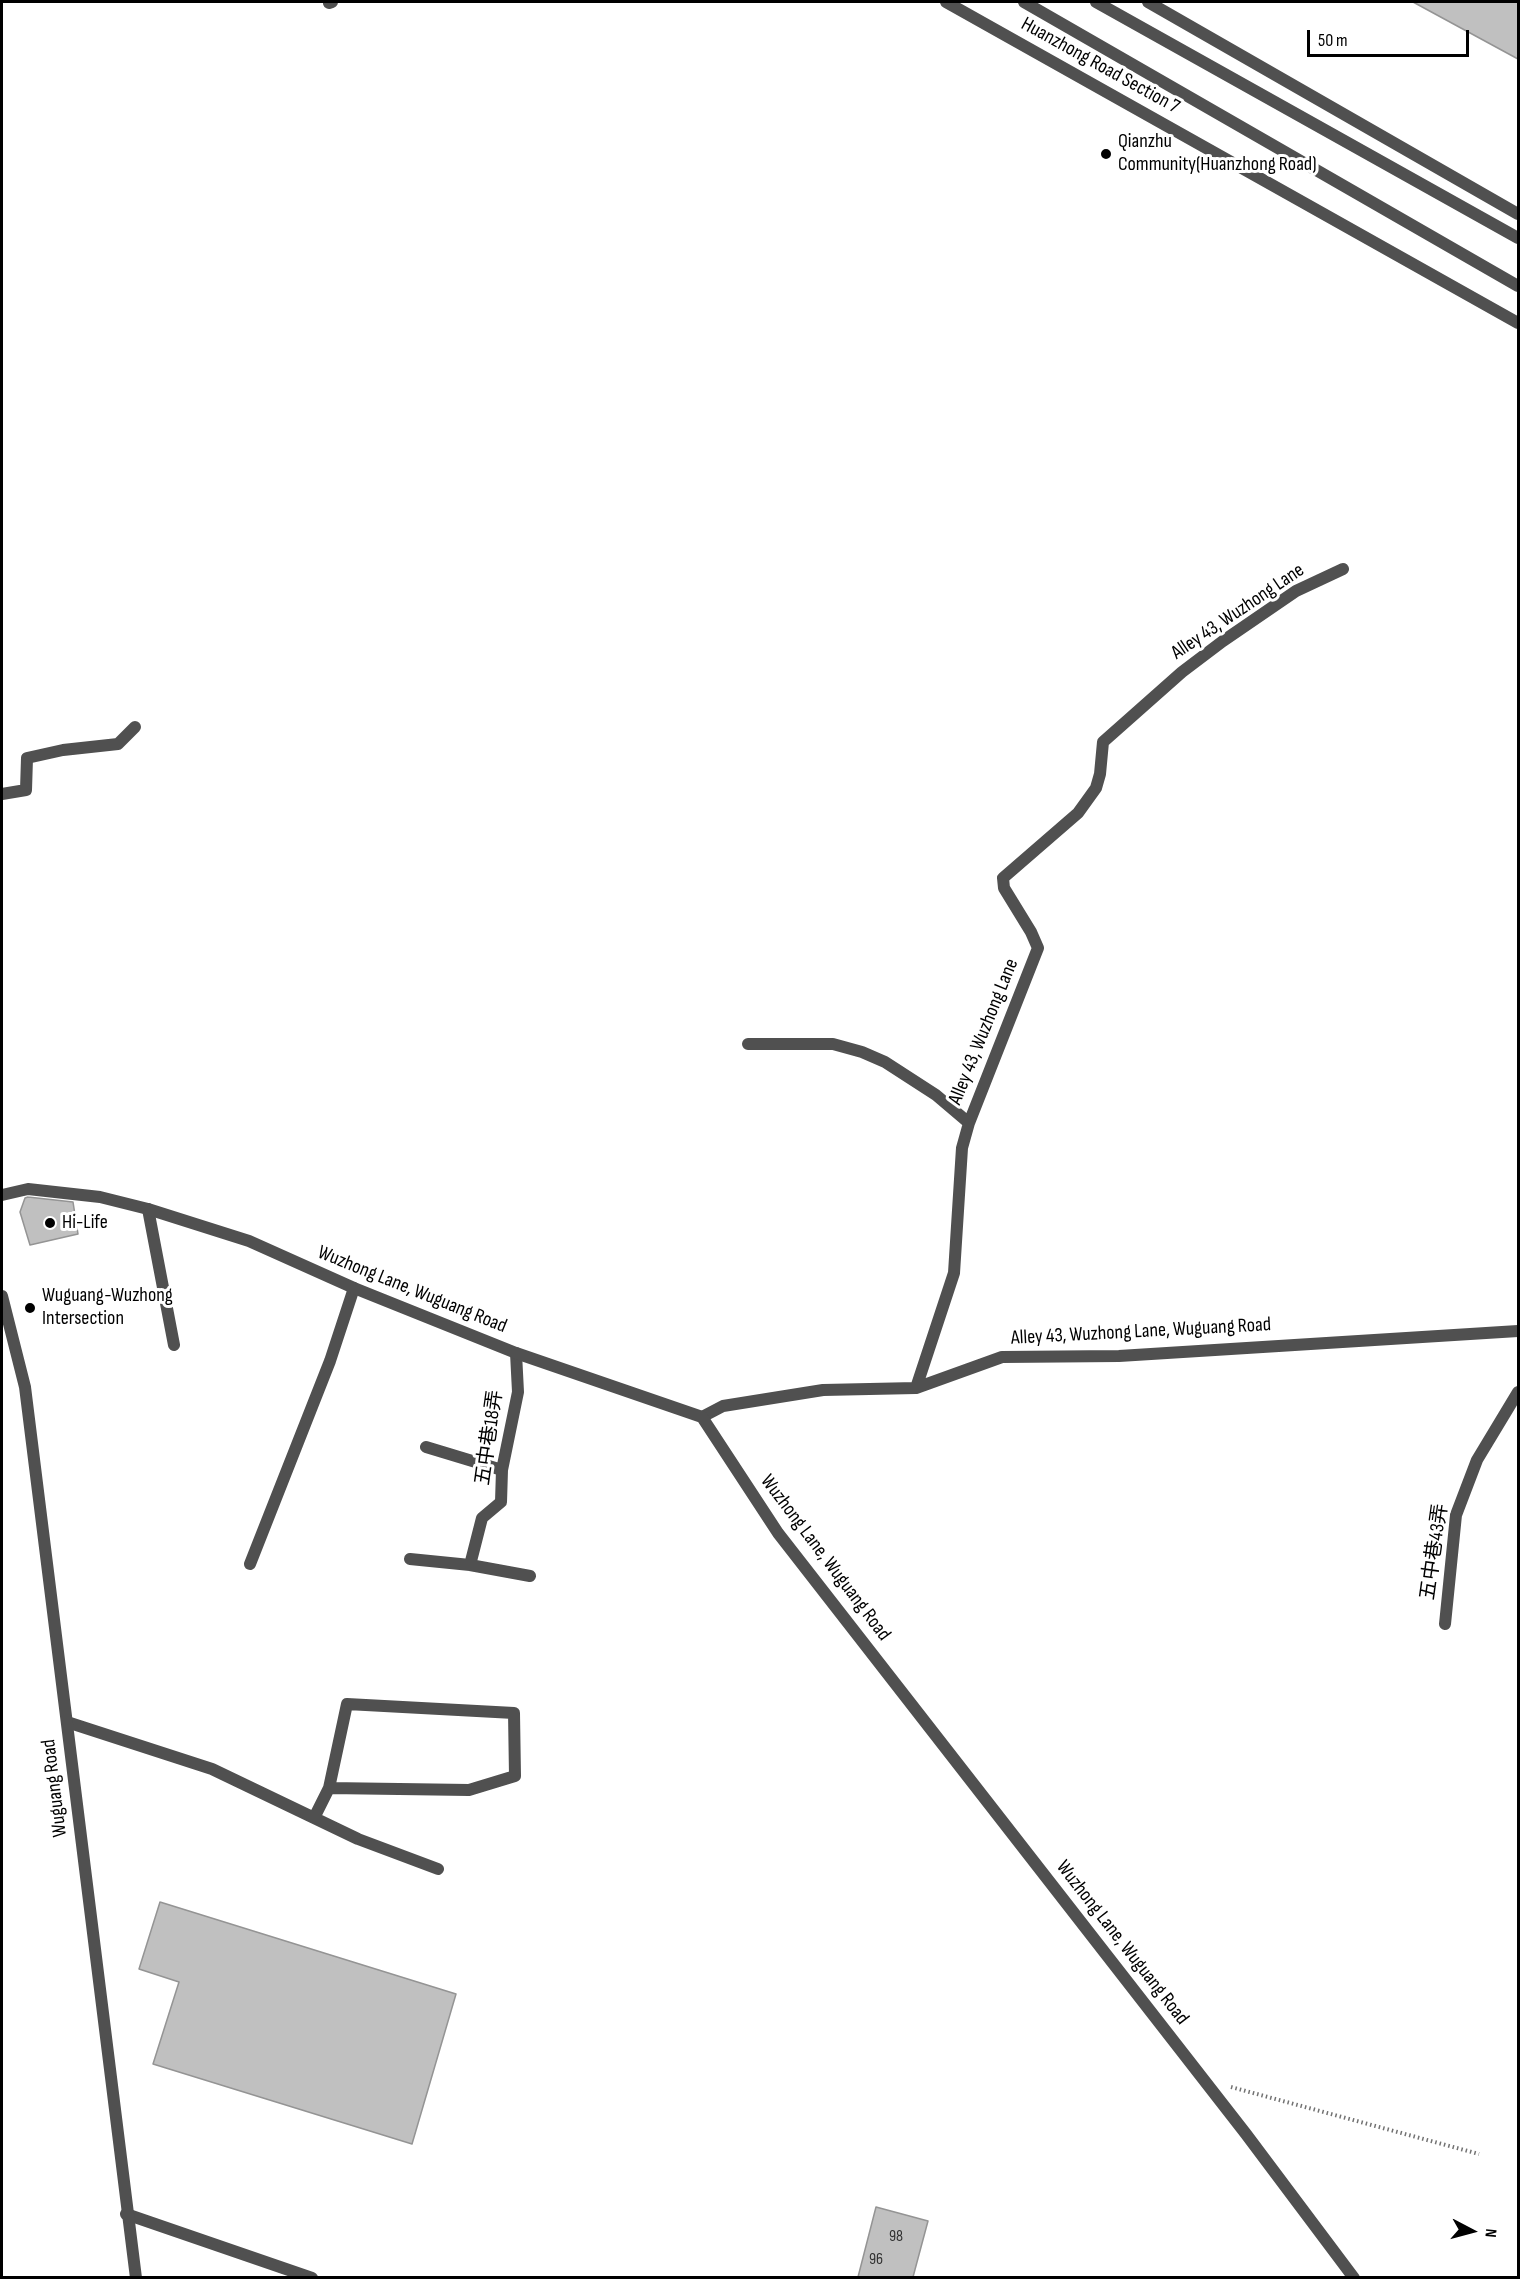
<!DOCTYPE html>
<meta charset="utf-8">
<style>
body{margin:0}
#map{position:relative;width:1520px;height:2279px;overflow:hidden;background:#fff;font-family:"Sofia Sans Condensed",sans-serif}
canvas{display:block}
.frame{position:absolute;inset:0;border:3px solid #000;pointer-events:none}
.north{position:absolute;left:1442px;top:2201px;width:60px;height:60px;-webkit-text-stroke:4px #fff;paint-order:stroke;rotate:96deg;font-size:16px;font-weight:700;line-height:24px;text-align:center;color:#000}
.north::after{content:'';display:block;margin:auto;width:21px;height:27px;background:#000;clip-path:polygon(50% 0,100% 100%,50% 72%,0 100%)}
.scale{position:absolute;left:1307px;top:30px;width:162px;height:27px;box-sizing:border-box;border:3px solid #000;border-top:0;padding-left:8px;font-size:18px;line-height:21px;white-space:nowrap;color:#000;-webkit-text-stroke:4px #fff;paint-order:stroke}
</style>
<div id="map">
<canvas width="1520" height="2279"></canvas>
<div class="frame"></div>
<div class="north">N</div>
<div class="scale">50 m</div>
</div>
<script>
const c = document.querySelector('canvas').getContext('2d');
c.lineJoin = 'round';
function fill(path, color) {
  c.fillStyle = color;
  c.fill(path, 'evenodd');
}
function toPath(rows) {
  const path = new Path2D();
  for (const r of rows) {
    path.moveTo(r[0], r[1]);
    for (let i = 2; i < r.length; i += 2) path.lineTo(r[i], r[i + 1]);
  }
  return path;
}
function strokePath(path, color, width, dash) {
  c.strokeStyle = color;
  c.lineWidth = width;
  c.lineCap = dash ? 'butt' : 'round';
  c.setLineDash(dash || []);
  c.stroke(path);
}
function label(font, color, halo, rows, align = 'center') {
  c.font = font + ' "Sofia Sans Condensed","Noto Sans TC",sans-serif';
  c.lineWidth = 6;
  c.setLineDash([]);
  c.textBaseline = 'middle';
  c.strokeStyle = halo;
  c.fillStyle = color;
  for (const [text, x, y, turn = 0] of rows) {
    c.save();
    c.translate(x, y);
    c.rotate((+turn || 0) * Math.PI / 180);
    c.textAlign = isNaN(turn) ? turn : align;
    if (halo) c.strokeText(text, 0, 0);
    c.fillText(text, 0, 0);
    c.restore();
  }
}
const building = toPath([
 [1413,2,1518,2,1518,59,1413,2],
 [28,1197,73,1202,78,1234,30,1245,20,1212,25,1198,28,1197],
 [160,1902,456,1994,412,2144,153,2064,179,1982,139,1969,160,1902],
 [876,2207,928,2221,913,2277,858,2277,876,2207]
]);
fill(building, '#c0c0c0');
strokePath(building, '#949494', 1.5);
strokePath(toPath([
 [1231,2087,1479,2154]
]), '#727272', 4, [1.5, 3]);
strokePath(toPath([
 [748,1044,833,1044,862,1052,885,1062,936,1095,969,1123],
 [148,1209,174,1345],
 [516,1353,518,1392,502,1470,501,1502,482,1518,470,1565,530,1576],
 [916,1388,954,1273,962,1148,969,1123,1038,948,1031,932,1004,888,1003,878,1078,813,1096,788,1100,774,1103,742,1182,672,1223,641,1296,591,1343,569],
 [702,1417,723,1406,823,1390,916,1388,1002,1357,1119,1356,1518,1331],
 [426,1447,502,1470],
 [410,1559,470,1565],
 [250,1564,330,1361,354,1288],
 [1445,1624,1456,1515,1477,1460,1518,1392]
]), '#505050', 12);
strokePath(toPath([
 [946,2,1518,323],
 [1148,2,1518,214],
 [329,3,332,2],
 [2,794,26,790,27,758,63,750,118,744,135,727],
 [67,1722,212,1769,358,1839,438,1869],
 [314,1818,329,1788,469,1790,515,1776,514,1713,347,1704,329,1788],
 [126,2214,312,2278]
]), '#505050', 12);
strokePath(toPath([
 [1024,2,1518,286],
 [1096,2,1518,238],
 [2,1195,28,1189,100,1197,148,1209,249,1241,354,1288,516,1353,702,1417,778,1533,1246,2134,1354,2278],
 [2,1296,25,1387,136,2278]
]), '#505050', 12);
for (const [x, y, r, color] of [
 [1106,154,6,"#000"],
 [50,1223,6,"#000"],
 [30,1308,6,"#000"]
]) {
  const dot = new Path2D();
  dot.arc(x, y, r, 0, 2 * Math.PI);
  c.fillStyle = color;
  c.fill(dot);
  strokePath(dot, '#fff', 2);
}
label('16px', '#303030', null, [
 ["98",896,2237],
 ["96",876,2260]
]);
label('20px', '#000', '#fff', [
 ["Huanzhong Road Section 7",1100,66,29],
 ["Alley 43, Wuzhong Lane",1238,612,-34],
 ["Alley 43, Wuzhong Lane",984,1032,-68],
 ["Wuzhong Lane, Wuguang Road",412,1290,22],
 ["Alley 43, Wuzhong Lane, Wuguang Road",1141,1332,-3],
 ["五中巷18弄",490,1438,-82],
 ["五中巷43弄",1435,1552,-82],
 ["Wuzhong Lane, Wuguang Road",825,1558,53],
 ["Wuguang Road",55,1788,-97],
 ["Wuzhong Lane, Wuguang Road",1122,1943,52]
]);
label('20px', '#000', '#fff', [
 ["Qianzhu",1118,142],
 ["Community(Huanzhong Road)",1118,165],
 ["Hi-Life",62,1223],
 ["Wuguang-Wuzhong",42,1296],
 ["Intersection",42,1319]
], 'left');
</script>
